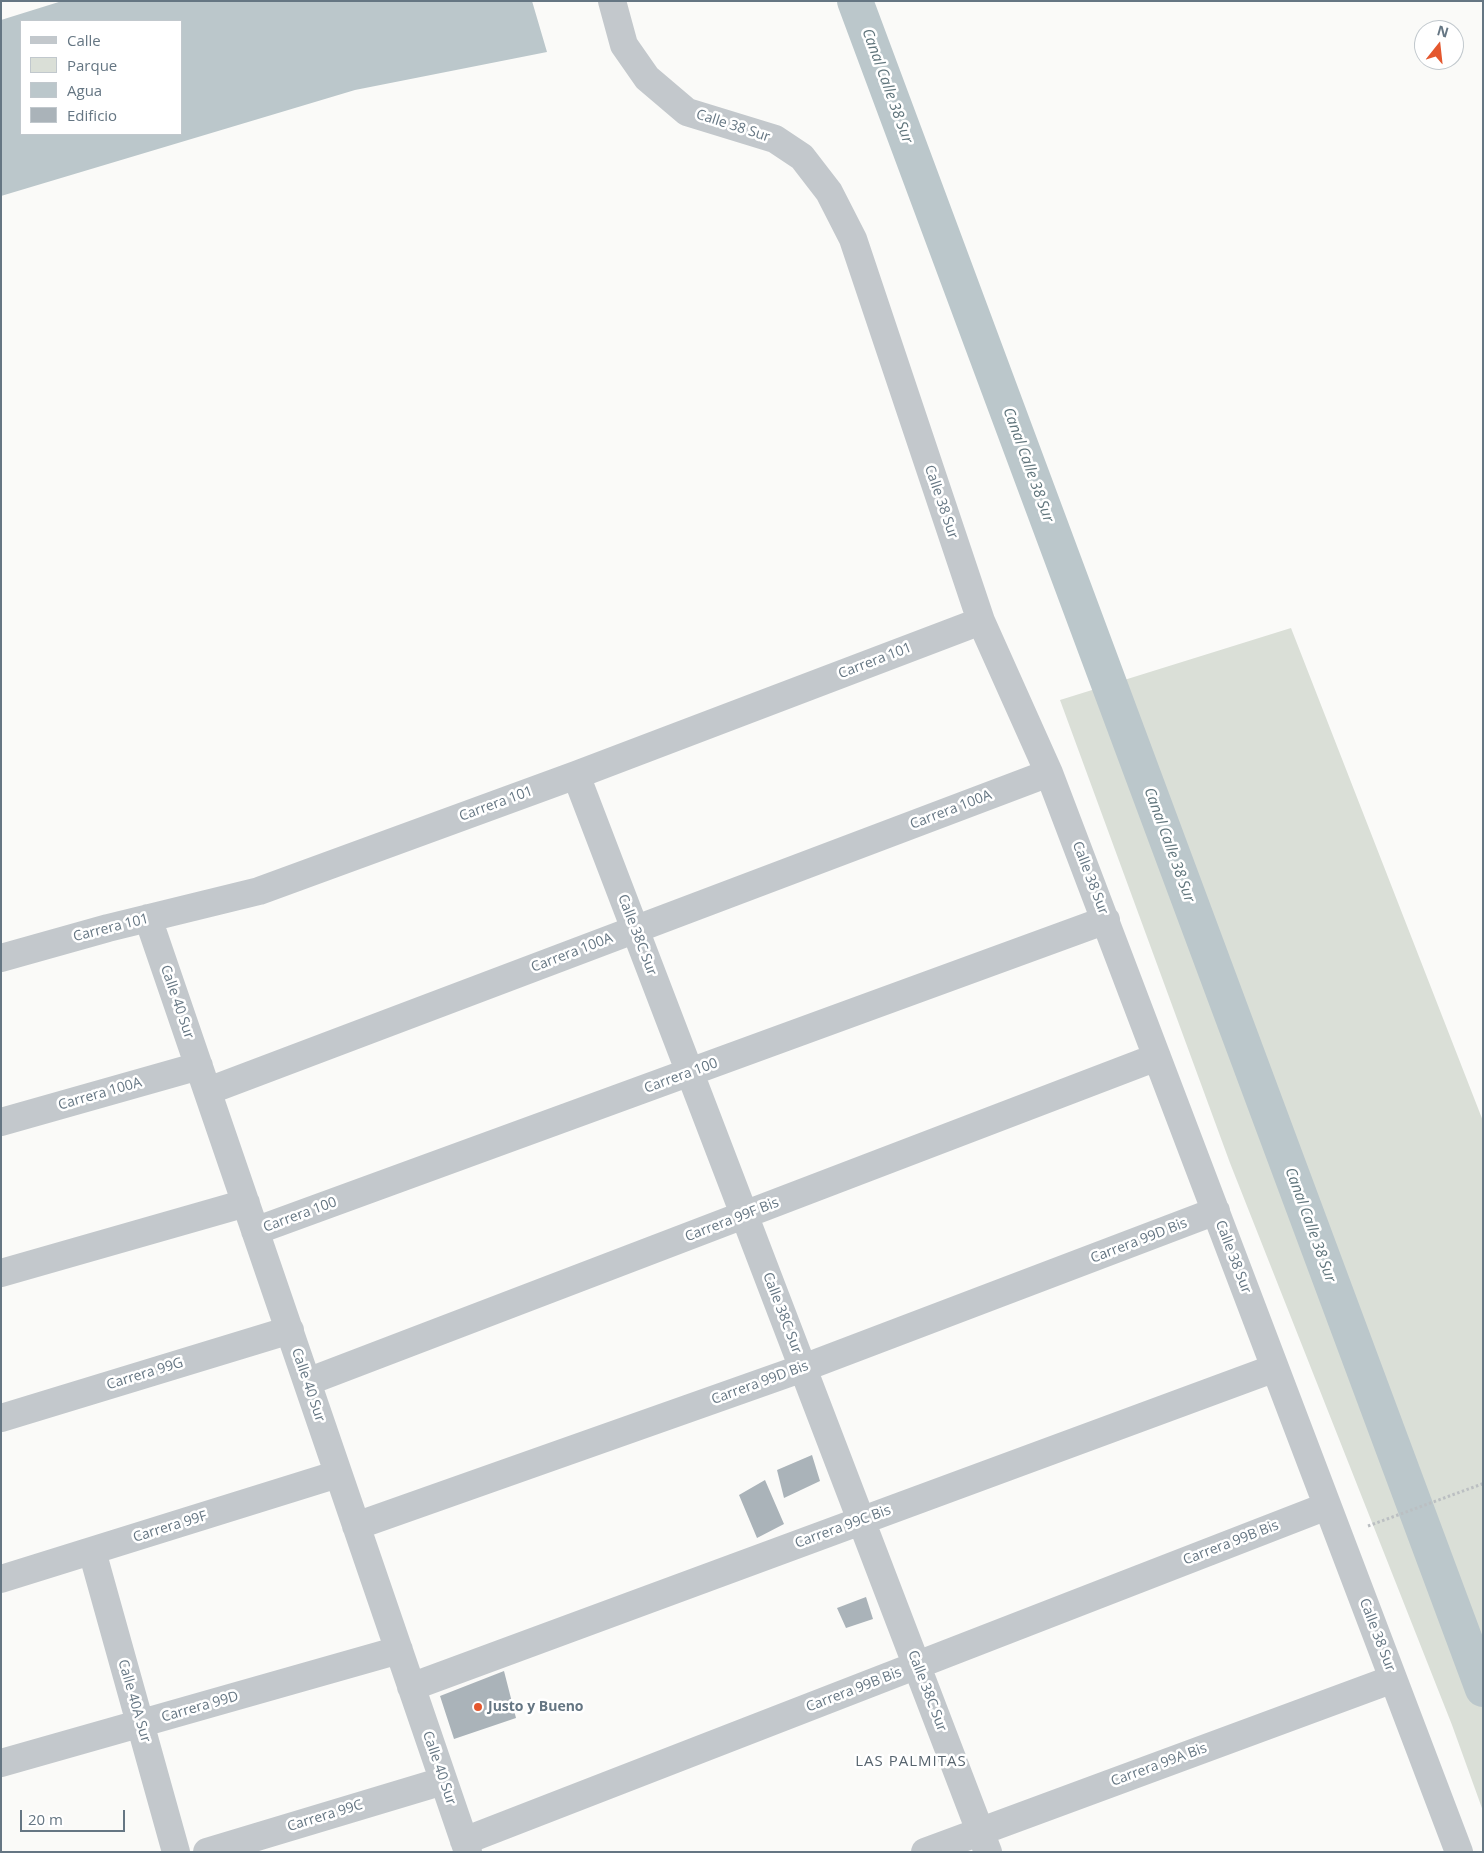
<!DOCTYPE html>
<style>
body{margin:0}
#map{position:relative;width:1484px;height:1853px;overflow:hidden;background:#fafaf8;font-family:"Open Sans",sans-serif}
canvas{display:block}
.frame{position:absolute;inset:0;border:2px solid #657683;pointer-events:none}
.legend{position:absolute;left:20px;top:20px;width:162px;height:115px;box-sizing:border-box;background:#fff;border:1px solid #c1c8cd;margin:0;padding:6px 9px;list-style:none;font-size:15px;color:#657683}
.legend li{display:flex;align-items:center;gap:10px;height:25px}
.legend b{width:25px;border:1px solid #c1c8cd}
.north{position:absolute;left:1414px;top:20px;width:50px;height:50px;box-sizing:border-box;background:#fff;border:1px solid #c1c8cd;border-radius:50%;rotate:16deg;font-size:14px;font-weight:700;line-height:20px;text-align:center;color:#657683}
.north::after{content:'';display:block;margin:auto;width:18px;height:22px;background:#e4572e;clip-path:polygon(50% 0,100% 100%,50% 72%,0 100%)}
.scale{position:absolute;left:20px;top:1810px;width:105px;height:22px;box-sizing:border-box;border:2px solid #657683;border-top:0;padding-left:6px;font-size:15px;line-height:18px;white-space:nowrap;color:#657683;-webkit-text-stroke:4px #fff;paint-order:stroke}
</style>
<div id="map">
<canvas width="1484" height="1853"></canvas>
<div class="frame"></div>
<ul class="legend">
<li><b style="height:6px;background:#c3c8cc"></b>Calle</li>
<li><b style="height:14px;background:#dadfd7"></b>Parque</li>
<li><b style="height:14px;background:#bbc7cb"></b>Agua</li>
<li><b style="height:14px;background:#aab3b9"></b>Edificio</li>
</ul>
<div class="north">N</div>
<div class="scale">20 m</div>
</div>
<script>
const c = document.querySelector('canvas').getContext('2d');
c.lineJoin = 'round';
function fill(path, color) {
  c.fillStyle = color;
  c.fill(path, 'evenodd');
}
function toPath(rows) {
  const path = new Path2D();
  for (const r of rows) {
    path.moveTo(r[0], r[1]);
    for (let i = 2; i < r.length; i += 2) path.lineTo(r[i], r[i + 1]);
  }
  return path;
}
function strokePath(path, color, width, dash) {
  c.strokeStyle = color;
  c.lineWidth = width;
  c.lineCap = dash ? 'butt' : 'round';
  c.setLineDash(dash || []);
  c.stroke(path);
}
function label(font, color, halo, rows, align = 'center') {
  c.font = font + ' "Open Sans",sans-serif';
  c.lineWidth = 5;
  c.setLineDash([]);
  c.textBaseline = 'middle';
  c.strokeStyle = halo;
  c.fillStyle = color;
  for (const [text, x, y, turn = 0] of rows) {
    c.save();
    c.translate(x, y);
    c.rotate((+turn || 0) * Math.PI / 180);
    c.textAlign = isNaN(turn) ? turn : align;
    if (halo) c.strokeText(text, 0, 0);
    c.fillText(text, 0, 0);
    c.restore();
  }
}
fill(toPath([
 [1291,628,1483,1121,1483,1811,1452,1725,1230,1163,1060,700]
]), '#dadfd7');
fill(toPath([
 [62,1,532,1,547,52,355,90,1,196,1,20],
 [21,21,181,21,181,134,21,134]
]), '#bbc7cb');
strokePath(toPath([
 [855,1,1483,1689]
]), '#bbc7cb', 36);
fill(toPath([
 [812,1455,820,1481,784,1498,777,1470],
 [765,1480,784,1524,757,1538,739,1495],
 [866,1597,873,1619,846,1628,837,1608],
 [504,1671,516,1718,454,1739,440,1696]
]), '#aab3b9');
strokePath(toPath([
 [1368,1526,1482,1484,1483,1486]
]), '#bbbfc2', 3, [2.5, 2.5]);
strokePath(toPath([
 [612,1,624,45,647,78,687,112,775,139,802,157,829,192,853,239,981,621,1049,773,1459,1852],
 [576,775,988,1852],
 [148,918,468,1852],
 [1,958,108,928,259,891,576,775,981,621],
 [208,1091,1049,773],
 [1,1122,199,1066],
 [255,1231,1106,920],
 [1,1273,246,1203],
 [307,1382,1157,1057],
 [1,1418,290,1330],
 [356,1526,803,1368,1216,1211],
 [92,1551,176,1852],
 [1,1579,338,1474],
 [411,1687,1275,1368],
 [1,1763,399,1650],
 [464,1841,1327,1506],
 [207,1852,443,1781],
 [925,1852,1393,1679]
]), '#c3c8cc', 28);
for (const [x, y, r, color] of [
 [478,1707,5,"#e4572e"]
]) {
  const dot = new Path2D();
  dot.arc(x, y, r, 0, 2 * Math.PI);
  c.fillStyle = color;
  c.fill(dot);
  strokePath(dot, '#fff', 2);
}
label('14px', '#657683', '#fff', [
 ["Calle 38 Sur",733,126,18],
 ["Calle 38 Sur",941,502,71],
 ["Carrera 101",875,661,-21],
 ["Carrera 101",496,804,-20],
 ["Carrera 100A",951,810,-21],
 ["Calle 38 Sur",1090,878,69],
 ["Carrera 101",111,928,-14],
 ["Calle 38C Sur",637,935,69],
 ["Carrera 100A",572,953,-21],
 ["Calle 40 Sur",177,1002,71],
 ["Carrera 100",681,1076,-20],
 ["Carrera 100A",100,1094,-16],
 ["Carrera 100",300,1215,-20],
 ["Carrera 99F Bis",732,1220,-21],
 ["Carrera 99D Bis",1139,1241,-21],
 ["Calle 38 Sur",1233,1257,69],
 ["Calle 38C Sur",782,1313,69],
 ["Carrera 99G",145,1374,-17],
 ["Carrera 99D Bis",760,1383,-20],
 ["Calle 40 Sur",308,1385,71],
 ["Carrera 99F",170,1527,-17],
 ["Carrera 99C Bis",843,1527,-20],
 ["Carrera 99B Bis",1231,1543,-21],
 ["Calle 38 Sur",1377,1635,69],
 ["Carrera 99B Bis",854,1690,-21],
 ["Calle 38C Sur",927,1691,69],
 ["Calle 40A Sur",134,1701,74],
 ["Carrera 99D",200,1707,-16],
 ["Carrera 99A Bis",1159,1765,-20],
 ["Calle 40 Sur",439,1768,71],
 ["Carrera 99C",325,1816,-17]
]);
label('bold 14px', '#657683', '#fff', [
 ["Justo y Bueno",488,1707]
], 'left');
label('italic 15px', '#60757c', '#fff', [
 ["Canal Calle 38 Sur",887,86,70],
 ["Canal Calle 38 Sur",1028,465,70],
 ["Canal Calle 38 Sur",1169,845,70],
 ["Canal Calle 38 Sur",1310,1225,70]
]);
c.letterSpacing = '1px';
label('15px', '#57646e', '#fff', [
 ["LAS PALMITAS",911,1762]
]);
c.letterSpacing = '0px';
</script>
